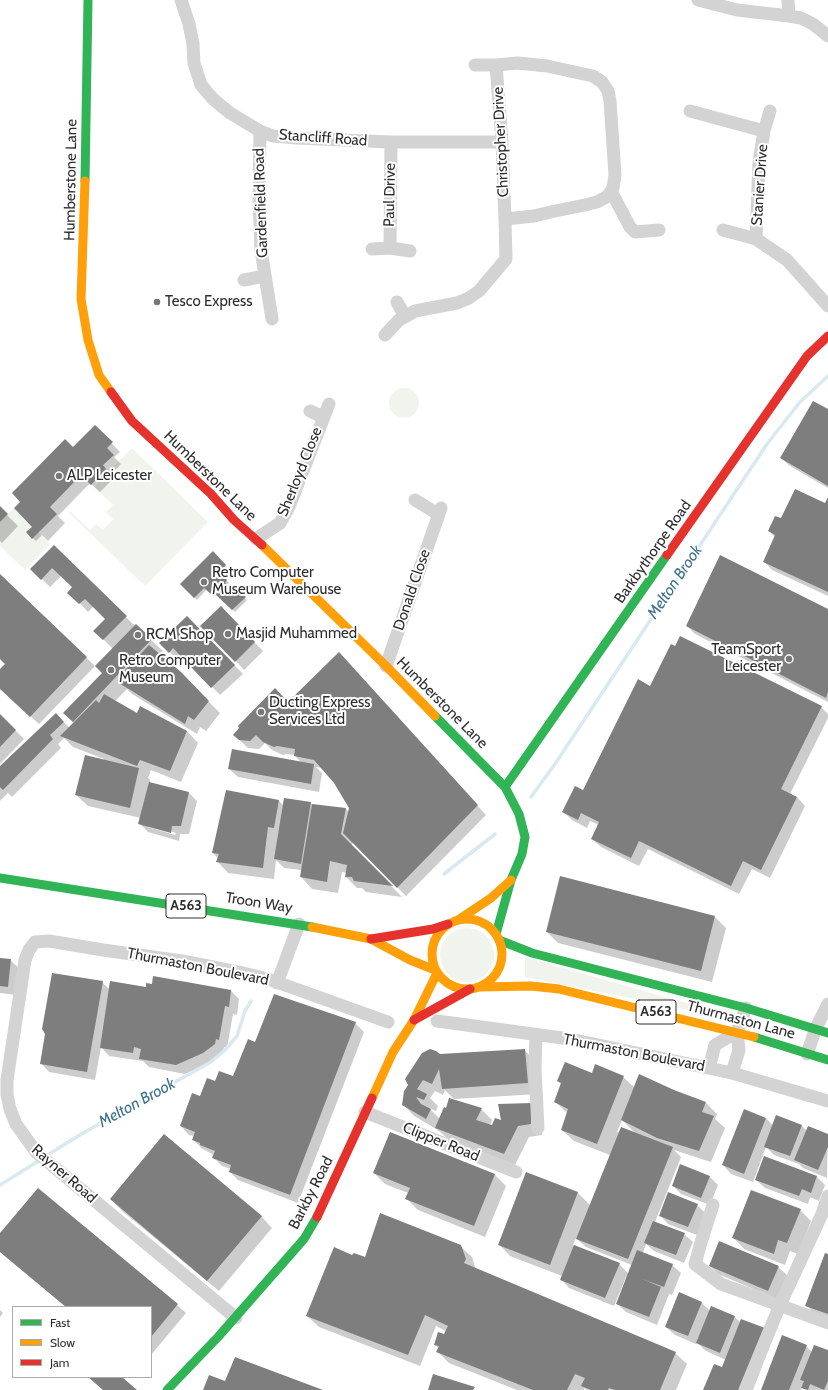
<!DOCTYPE html>
<style>
body{margin:0}
#map{position:relative;width:828px;height:1390px;overflow:hidden;background:#fff;font-family:Cabin,sans-serif}
canvas{display:block}
.legend{position:absolute;left:12px;top:1306px;width:140px;height:72px;box-sizing:border-box;background:#fff;border:1px solid #ababab;margin:0;padding:5px 7px;list-style:none;font-size:12px;color:#2e2e2e}
.legend li{display:flex;align-items:center;gap:8px;height:20px}
.legend b{width:20px;border:1px solid #ababab}
</style>
<div id="map">
<canvas width="828" height="1390"></canvas>
<ul class="legend">
<li><b style="height:5px;background:#30b455"></b>Fast</li>
<li><b style="height:5px;background:#ff9f0a"></b>Slow</li>
<li><b style="height:5px;background:#e5322d"></b>Jam</li>
</ul>
</div>
<script>
const c = document.querySelector('canvas').getContext('2d');
c.lineJoin = 'round';
function fill(path, color) {
  c.fillStyle = color;
  c.fill(path, 'evenodd');
}
function toPath(rows) {
  const path = new Path2D();
  for (const r of rows) {
    if (r.length === 3) {
      path.moveTo(r[0] + r[2], r[1]);
      path.arc(r[0], r[1], r[2], 0, 2 * Math.PI);
      continue;
    }
    path.moveTo(r[0], r[1]);
    for (let i = 2; i < r.length; i += 2) path.lineTo(r[i], r[i + 1]);
  }
  return path;
}
function strokePath(path, color, width, dash) {
  c.strokeStyle = color;
  c.lineWidth = width;
  c.lineCap = dash ? 'butt' : 'round';
  c.setLineDash(dash || []);
  c.stroke(path);
}
function label(font, color, halo, rows, align = 'center') {
  c.font = font + ' Cabin,sans-serif';
  c.lineWidth = 4;
  c.setLineDash([]);
  c.textBaseline = 'middle';
  c.strokeStyle = halo;
  c.fillStyle = color;
  for (const [text, x, y, turn = 0] of rows) {
    c.save();
    c.translate(x, y);
    c.rotate((+turn || 0) * Math.PI / 180);
    c.textAlign = isNaN(turn) ? turn : align;
    if (halo) c.strokeText(text, 0, 0);
    c.fillText(text, 0, 0);
    c.restore();
  }
}
fill(toPath([
 [404,403,15],
 [132,448,208,522,145,586,69,513,70,511,90,530,96,524,103,530,113,519,106,512,113,505,94,487],
 [14,508,50,544,25,570,0,546,0,522],
 [467,955,27],
 [525,957,693,1005,709,1014,525,977]
]), '#f1f4ec');
fill(toPath([
 [828,410,828,488,790,466,781,458],
 [95,426,120,452,114,457,121,464,111,474,114,478,100,492,90,483,58,516,65,523,48,541,42,535,36,541,27,533,34,527,73,448],
 [828,499,828,596,772,570,764,561,775,537,769,531,782,520,825,504],
 [0,508,18,526,2,543,0,541],
 [54,546,135,626,151,640,163,651,159,655,180,673,220,713,206,731,200,727,197,734,132,694,127,689,115,701,137,714,187,731,198,743,181,782,151,770,148,778,150,780,150,783,189,793,197,801,189,834,180,834,179,841,148,832,139,823,141,818,88,806,76,795,104,759,73,747,64,738,58,744,61,748,12,797,8,793,0,801,0,768,56,715,70,728,75,723,64,713,104,674,113,649,95,631,107,619,94,606,88,612,69,592,74,587,61,576,50,587,32,569],
 [148,825,176,833,175,835,148,827],
 [213,553,228,568,220,575,229,583,226,586,234,593,237,590,247,600,235,612,217,594,215,597,207,589,197,600,181,584],
 [0,575,95,666,39,724,0,688,0,671,6,664,0,658],
 [221,608,263,651,244,670,236,661],
 [828,610,828,702,695,634,687,626],
 [187,617,243,674,220,695,182,656,178,660,161,643],
 [347,662,486,815,406,896,353,842,352,846,402,897,366,892,362,888,357,888,346,877,347,873,342,872,338,893,312,889,301,877,302,870,284,868,276,860,274,879,228,873,217,861,218,858,213,853,227,791,279,801,284,806,310,803,312,805,346,809,349,812,350,808,335,782,323,768,316,767,322,773,319,792,238,777,229,769,301,762,294,755,286,754,283,755,272,750,265,743,259,749,248,748,234,735,288,703],
 [651,687,821,707,828,714,828,718,790,794,797,797,805,806,770,878,752,869,739,894,648,849,639,866,601,847,592,839,599,825,590,821,587,828,572,820,563,812,584,791],
 [0,715,24,739,0,764],
 [560,878,715,917,726,928,712,982,558,943,547,932],
 [0,959,10,960,19,968,16,995,0,993],
 [102,982,110,990,147,989,231,991,239,999,237,1015,233,1014,227,1048,224,1047,223,1053,212,1061,185,1074,149,1067,143,1061,109,1056,101,1047,95,1080,49,1072,41,1063],
 [355,1023,364,1032,298,1203,238,1180,230,1172,231,1169,222,1166,214,1158,214,1155,201,1148,193,1139,194,1136,189,1135,181,1126,201,1097,216,1083,234,1077,256,1044],
 [524,1050,536,1061,539,1094,454,1099,445,1090,443,1095,435,1091,430,1098,438,1106,436,1111,429,1108,440,1119,481,1109,492,1120,490,1125,492,1126,543,1115,542,1135,529,1137,515,1165,448,1139,438,1130,414,1116,403,1104,439,1055],
 [592,1074,623,1077,635,1088,674,1091,706,1103,717,1114,715,1119,725,1128,711,1162,674,1150,681,1157,655,1222,684,1234,693,1242,684,1263,654,1251,646,1244,643,1253,672,1265,681,1273,672,1295,669,1294,657,1325,626,1312,617,1304,627,1278,626,1277,614,1306,569,1288,561,1279,562,1276,510,1256,499,1244,526,1173,578,1193,591,1206,610,1155,574,1141,562,1130,567,1113,556,1102,562,1085,558,1081],
 [622,1120,636,1134,617,1132],
 [576,1238,586,1247,632,1265,629,1274,619,1264,573,1245],
 [766,1118,773,1126,801,1125,807,1131,828,1135,827,1178,803,1168,799,1164,774,1155,766,1147,753,1182,731,1174,723,1165],
 [390,1133,495,1175,506,1186,485,1237,418,1210,406,1198,408,1193,385,1184,374,1173],
 [764,1157,817,1177,825,1185,819,1201,810,1197,808,1204,765,1188,756,1180],
 [709,1176,718,1185,710,1205,681,1194,673,1186],
 [111,1199,261,1216,272,1228,219,1291,122,1211],
 [697,1205,705,1213,697,1235,668,1224,660,1215],
 [800,1210,811,1221,798,1254,790,1251,785,1265,744,1249,733,1237],
 [0,1235,177,1305,186,1313,151,1355,151,1307,66,1307,0,1252],
 [460,1246,472,1257,476,1270,675,1353,687,1364,676,1390,587,1390,584,1388,584,1390,517,1390,449,1363,438,1352,439,1349,435,1345,444,1336,446,1331,436,1326,420,1366,319,1327,307,1316,353,1257,366,1259],
 [828,1255,828,1321,818,1317,807,1306],
 [710,1266,778,1267,787,1275,777,1299,718,1274],
 [701,1302,710,1311,734,1316,741,1323,773,1338,753,1390,704,1390,723,1368,726,1360,706,1351,697,1343,696,1344,675,1335,666,1327],
 [0,1310,3,1313,0,1317],
 [806,1346,812,1352,828,1351,828,1390,805,1390,802,1387,801,1390,762,1390]
]), '#0003');
strokePath(toPath([
 [531,797,555,764,767,444,800,402,828,376],
 [444,874,495,834],
 [46,1156,83,1133,211,1062,224,1051,237,1036,245,1011,251,1001],
 [0,1185,40,1160]
]), '#d8e9f0', 3.5);
fill(toPath([
 [813,401,828,409,828,486,780,458],
 [95,425,113,442,107,448,114,455,103,465,106,469,91,485,81,475,50,507,57,514,32,539,26,532,32,527,14,508,20,502,12,493,65,439,73,447],
 [795,489,825,503,828,497,828,592,763,562,775,535,768,531,775,516,781,518],
 [0,506,8,514,0,522],
 [54,545,127,616,103,640,93,631,105,619,85,599,79,604,67,593,72,587,52,568,41,580,30,569],
 [213,551,226,565,219,572,227,580,225,583,234,592,237,588,246,597,232,610,214,593,212,595,204,588,194,598,180,584],
 [720,555,828,609,828,692,826,698,686,626],
 [0,574,87,657,30,717,0,689,0,669,5,664,0,659],
 [221,606,255,642,235,662,200,626],
 [187,616,235,665,211,688,173,648,169,653,159,643],
 [136,624,152,639,73,722,63,713,102,673,95,666],
 [680,636,822,706,781,789,797,797,761,870,743,861,731,886,639,841,631,858,591,839,599,822,581,813,578,820,562,812,575,786,583,790,638,679,650,686,671,644,675,646],
 [149,645,181,672,209,701,194,720,188,716,185,724,119,683,125,675,122,673],
 [339,652,478,805,397,888,343,833,349,808,334,783,314,760,294,756,295,749,277,746,274,747,263,742,256,735,250,741,239,740,233,735,239,728,238,726,275,688,288,702],
 [104,694,137,713,140,706,187,731,170,771,140,760,137,766,60,736,96,700,99,703],
 [56,713,64,722,50,735,53,739,3,790,0,787,0,766],
 [0,714,16,730,0,747],
 [232,749,314,764,311,784,228,769],
 [85,755,139,768,130,808,75,795],
 [149,782,189,792,181,826,172,826,171,833,138,824],
 [226,790,279,800,274,828,268,827,263,868,216,862,219,854,212,853],
 [284,798,311,802,301,864,274,859],
 [312,804,346,808,341,834,393,886,354,881,352,877,345,877,347,865,330,861,327,882,300,877],
 [560,876,715,916,701,971,546,932],
 [0,958,11,959,8,987,0,986],
 [52,973,103,981,87,1072,40,1064,45,1034,42,1029],
 [153,976,231,990,229,1007,225,1006,219,1040,216,1039,215,1044,203,1053,176,1065,139,1059,141,1049,134,1047,133,1053,100,1048,110,981,146,987,146,983,152,984],
 [274,994,356,1022,290,1195,229,1172,231,1165,212,1158,215,1151,200,1145,200,1143,192,1140,195,1132,180,1126,192,1093,200,1096,207,1078,215,1081,219,1071,233,1076,248,1039,255,1042],
 [430,1049,436,1051,440,1054,525,1049,528,1083,442,1089,439,1069,432,1084,423,1080,417,1089,427,1094,424,1100,416,1097,421,1104,431,1109,426,1119,402,1105,404,1091,408,1085,405,1079,422,1053],
 [565,1062,592,1073,595,1064,624,1076,597,1144,561,1130,568,1109,554,1102,561,1083,557,1081],
 [639,1074,674,1090,706,1102,702,1112,714,1116,699,1151,657,1138,621,1120],
 [449,1098,482,1108,476,1120,492,1125,495,1118,501,1120,498,1104,532,1103,531,1124,518,1126,504,1154,435,1128,444,1107,446,1108],
 [744,1109,766,1118,744,1174,722,1165],
 [776,1115,802,1125,790,1156,764,1147],
 [808,1126,828,1134,828,1147,818,1170,794,1160],
 [621,1127,673,1147,628,1259,576,1239],
 [390,1132,495,1174,474,1226,405,1199,410,1188,373,1173],
 [164,1134,262,1216,207,1281,110,1199],
 [764,1156,817,1176,811,1193,802,1189,799,1196,755,1180],
 [680,1164,710,1176,701,1198,672,1186],
 [526,1172,578,1192,550,1265,498,1245],
 [38,1188,178,1304,151,1337,151,1307,66,1307,0,1252,0,1233],
 [751,1190,801,1209,787,1243,778,1240,774,1254,732,1238],
 [668,1192,698,1204,688,1227,659,1216],
 [380,1213,461,1245,466,1259,464,1263,676,1352,660,1390,615,1390,609,1388,608,1390,591,1390,581,1386,585,1378,575,1374,567,1390,533,1390,436,1352,439,1346,434,1345,438,1332,444,1334,448,1326,425,1315,408,1355,306,1316,334,1247,352,1255,354,1253,365,1257],
 [653,1221,685,1233,676,1255,644,1243],
 [719,1241,779,1266,768,1291,709,1266],
 [574,1245,620,1263,605,1298,560,1280],
 [637,1250,673,1264,664,1287,642,1279,661,1287,649,1317,616,1304],
 [825,1253,828,1254,828,1314,805,1306],
 [679,1292,702,1302,688,1336,665,1327],
 [711,1306,735,1316,720,1353,696,1343],
 [741,1319,765,1328,741,1390,703,1390,714,1364,722,1367],
 [782,1335,807,1345,789,1390,761,1390],
 [814,1345,828,1350,828,1381,824,1390,810,1384,808,1390,801,1388,804,1381,800,1380],
 [235,1357,323,1390,203,1390,209,1375,225,1381],
 [433,1374,475,1387,473,1390,428,1390],
 [88,1377,122,1377,137,1390,103,1390]
]), '#7e7e7e');
strokePath(toPath([
 [181,0,189,24,193,44,194,63,201,85,213,99,230,113,260,131,273,136,297,138,391,142,502,142],
 [698,0,737,10,789,16,801,18,813,24,828,36],
 [788,0,789,16],
 [475,65,496,65],
 [690,111,764,131,759,162,756,239,787,260,828,306],
 [260,131,259,198,261,250,272,319],
 [764,131,770,111],
 [611,191,630,227,635,232,659,230],
 [723,230,756,239],
 [390,248,391,142],
 [372,249,390,248,410,251],
 [244,280,265,276],
 [397,302,405,316],
 [385,335,399,320,415,311,457,303,469,298,479,291,506,259,505,219,502,142,496,65,518,63,547,66,593,76,602,82,608,91,610,101,615,175,613,188,608,196,597,202,585,205,555,211,534,216,505,219],
 [310,411,323,417],
 [415,500,438,514],
 [256,539,280,523,289,507,329,404],
 [386,666,441,508],
 [277,983,299,924],
 [437,1021,570,1039,732,1073,828,1101],
 [536,1035,535,1068,538,1128],
 [807,1054,816,1028,828,1004],
 [709,1068,715,1045,737,1032],
 [732,1073,739,1050,737,1032,746,1008],
 [365,1112,516,1172],
 [713,1205,702,1239,695,1264,721,1284,828,1323],
 [236,1318,36,1152,16,1124,10,1109,7,1095,7,1080,25,960,29,950,35,942,49,941,103,950,182,961,243,973,268,979,388,1022],
 [745,1390,780,1305,822,1214,828,1196]
]), '#d3d3d3', 13);
strokePath(toPath([
 [85,181,88,0],
 [435,716,505,787,519,814,525,837,522,854,511,880,496,934],
 [505,787,667,555],
 [0,878,312,927],
 [499,940,532,953,746,1008,828,1033],
 [754,1037,828,1060],
 [167,1390,218,1337,304,1239,317,1217]
]), '#30b455', 9);
strokePath(toPath([
 [85,181,81,299,88,340,99,375,111,392],
 [262,545,386,666,435,716],
 [467,954,35],
 [458,920,491,898,511,880],
 [312,927,371,939,410,960,435,970],
 [480,987,531,986,559,989,754,1037],
 [372,1098,393,1052,414,1020,437,973]
]), '#ff9f0a', 9);
strokePath(toPath([
 [111,392,132,421,211,494,234,520,262,545],
 [667,555,807,356,828,336],
 [371,939,433,929,448,924],
 [414,1020,470,989],
 [317,1217,372,1098]
]), '#e5322d', 9);
for (const [x, y, r, color] of [
 [157,302,4,"#777"],
 [59,476,4,"#777"],
 [204,582,4,"#777"],
 [228,634,4,"#777"],
 [138,635,4,"#777"],
 [789,659,4,"#777"],
 [111,670,4,"#777"],
 [261,712,4,"#777"]
]) {
  const dot = new Path2D();
  dot.arc(x, y, r, 0, 2 * Math.PI);
  c.fillStyle = color;
  c.fill(dot);
  strokePath(dot, '#fff', 1.5);
}
for (const [x, y, w] of [
 [186,906,40],
 [656,1012,40]
]) {
  const box = new Path2D();
  box.roundRect(x - w / 2, y - 12, w, 24, 3);
  c.fillStyle = '#fff';
  c.fill(box);
  strokePath(box, '#2e2e2e', 1);
}
label('bold 14px', '#2e2e2e', null, [
 ["A563",186,906],
 ["A563",656,1012]
]);
label('15px', '#2e2e2e', '#fff', [
 ["Stancliff Road",323,138,4],
 ["Christopher Drive",501,142,-93],
 ["Humberstone Lane",71,180,-89],
 ["Stanier Drive",760,185,-86],
 ["Paul Drive",390,195,-89],
 ["Gardenfield Road",261,203,-92],
 ["Sherloyd Close",300,472,-68],
 ["Humberstone Lane",210,476,44],
 ["Barkbythorpe Road",653,552,-55],
 ["Donald Close",412,590,-71],
 ["Humberstone Lane",442,703,45],
 ["Troon Way",259,903,9],
 ["Thurmaston Boulevard",198,967,11],
 ["Thurmaston Lane",741,1020,15],
 ["Thurmaston Boulevard",634,1053,11],
 ["Clipper Road",441,1142,22],
 ["Rayner Road",64,1174,41],
 ["Barkby Road",311,1193,-63]
]);
label('15px', '#2e2e2e', '#fff', [
 ["Tesco Express",165,302],
 ["ALP Leicester",67,476],
 ["Retro Computer",212,573],
 ["Museum Warehouse",212,590],
 ["Masjid Muhammed",236,634],
 ["RCM Shop",146,635],
 ["TeamSport",781,650,"right"],
 ["Leicester",781,667,"right"],
 ["Retro Computer",119,661],
 ["Museum",119,678],
 ["Ducting Express",269,703],
 ["Services Ltd",269,720]
], 'left');
label('italic 16px', '#3e738d', '#fff', [
 ["Melton Brook",675,582,-56],
 ["Melton Brook",137,1103,-29]
]);
</script>
